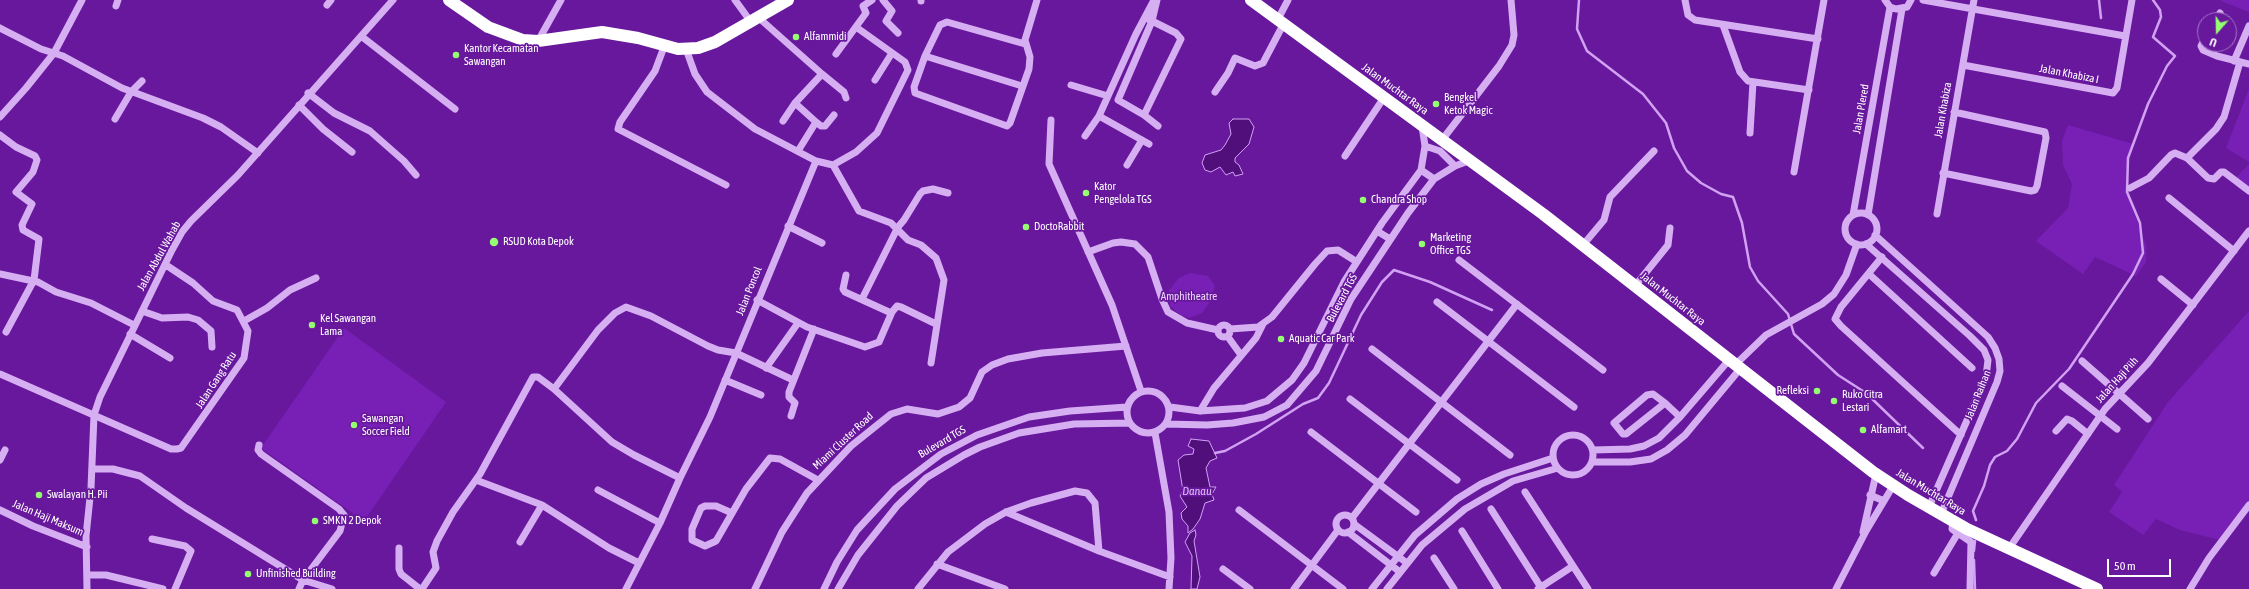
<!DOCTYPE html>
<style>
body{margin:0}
#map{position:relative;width:2249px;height:589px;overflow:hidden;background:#68189c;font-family:"Asap Condensed",sans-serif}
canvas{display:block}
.north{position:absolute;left:2197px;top:12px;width:40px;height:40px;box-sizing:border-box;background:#68189c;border:1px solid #a474c4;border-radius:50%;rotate:200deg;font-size:11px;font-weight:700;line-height:16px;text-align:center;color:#fff}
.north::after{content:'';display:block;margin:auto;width:14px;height:18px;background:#94ff70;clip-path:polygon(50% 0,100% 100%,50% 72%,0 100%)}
.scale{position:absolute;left:2107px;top:559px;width:64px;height:18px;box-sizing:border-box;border:2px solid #fff;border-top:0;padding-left:5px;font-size:12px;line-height:14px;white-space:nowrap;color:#fff;-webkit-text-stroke:3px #68189c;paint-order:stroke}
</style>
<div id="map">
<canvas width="2249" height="589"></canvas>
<div class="north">U</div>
<div class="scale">50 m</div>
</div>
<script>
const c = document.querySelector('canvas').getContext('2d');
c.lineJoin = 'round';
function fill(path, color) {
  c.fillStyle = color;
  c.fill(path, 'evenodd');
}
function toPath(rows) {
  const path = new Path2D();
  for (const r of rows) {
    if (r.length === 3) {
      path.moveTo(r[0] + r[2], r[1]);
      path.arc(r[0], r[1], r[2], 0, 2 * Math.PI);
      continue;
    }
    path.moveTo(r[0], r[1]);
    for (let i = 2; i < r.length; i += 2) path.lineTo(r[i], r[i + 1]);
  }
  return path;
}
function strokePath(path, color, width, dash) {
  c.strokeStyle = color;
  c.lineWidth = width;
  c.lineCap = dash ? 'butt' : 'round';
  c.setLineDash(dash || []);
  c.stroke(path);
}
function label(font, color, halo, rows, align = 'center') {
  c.font = font + ' "Asap Condensed",sans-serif';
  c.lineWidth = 3.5;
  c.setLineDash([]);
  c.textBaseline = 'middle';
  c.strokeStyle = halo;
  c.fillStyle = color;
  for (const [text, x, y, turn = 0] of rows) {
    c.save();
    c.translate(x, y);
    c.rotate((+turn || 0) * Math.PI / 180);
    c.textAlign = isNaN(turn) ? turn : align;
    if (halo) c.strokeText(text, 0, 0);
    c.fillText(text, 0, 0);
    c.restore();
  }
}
fill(toPath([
 [2222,0,2249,0,2249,12,2221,1],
 [2249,89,2249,162,2226,148],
 [2068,125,2133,144,2127,169,2127,191,2146,246,2146,262,2136,276,2095,257,2083,274,2036,241,2068,208,2072,184,2063,165,2062,141],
 [2249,164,2249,195,2233,181],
 [1190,273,1208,276,1215,286,1209,303,1202,313,1189,318,1181,315,1170,306,1169,290,1179,278],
 [2249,311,2249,502,2220,540,2180,530,2156,519,2143,535,2109,512,2122,492,2114,485,2168,402],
 [344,328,446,402,364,521,261,448]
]), '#7820b6');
const water = toPath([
 [1233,119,1249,119,1254,127,1249,144,1235,158,1235,162,1239,165,1243,174,1235,176,1233,172,1226,175,1220,167,1211,172,1205,170,1202,163,1205,155,1221,150,1225,145,1231,134,1229,123,1233,119],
 [1191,439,1209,441,1217,458,1210,461,1206,468,1210,487,1216,487,1212,494,1214,500,1205,503,1200,519,1193,529,1188,533,1188,526,1182,519,1181,513,1187,507,1180,496,1183,491,1178,460,1184,455,1193,454,1194,449,1188,446,1191,439],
 [1195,530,1196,535,1194,541,1200,577,1197,589,1191,589,1192,556,1185,542,1190,533,1195,530]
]);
fill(water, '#500f7a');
strokePath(water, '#d1a1f4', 1);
strokePath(toPath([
 [1579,0,1577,29,1587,51,1643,94,1666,123,1674,148,1687,171,1701,183,1721,194,1733,197,1742,223,1750,267,1758,281,1788,314,1794,334,1838,375,1866,393,1923,448],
 [2099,0,2101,18],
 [1215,453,1225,451,1256,434,1303,404,1318,398,1329,383,1361,315,1382,282,1394,270,1430,282,1492,310],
 [1976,520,1973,511,1984,486,1990,465,1995,457,2007,451,2017,439,2036,403,2069,369,2133,274,2143,253,2140,223,2127,192,2128,158,2148,104,2167,66,2175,56,2153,37,2161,17,2160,10,2153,0],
 [1974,551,1975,541],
 [1974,560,1975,589]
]), '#d1a1f4', 2.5);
strokePath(toPath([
 [735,0,751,22],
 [883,0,892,11,886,21,898,33],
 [1157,0,1152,21,1118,100,1144,115,1158,126],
 [1685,0,1688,15,1695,20,1818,39],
 [1885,0,1890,7,1896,9,1907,7,1911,0],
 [1923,0,2125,36],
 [921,1,921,0],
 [327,5,331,0],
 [116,6,118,0],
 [759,18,822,74,844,92,846,98],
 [1278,19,1288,0],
 [2216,20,2220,13],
 [1723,25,1740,72,1748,81,1809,90],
 [0,28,41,49,63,56,122,88,203,118,221,127,258,153],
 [361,36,455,109],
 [2205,38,2201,46,2203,50,2217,56,2249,64],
 [538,41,561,0],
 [1025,44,947,22,940,25,925,56,914,87,915,93,1007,126,1010,123,1029,69,1030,57,1025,40,1037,0],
 [664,47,655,71,620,122,618,129,726,185],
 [686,49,695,74,707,92,755,129,816,161,833,165,859,211,891,223,908,240,921,245,936,258,944,280,931,363],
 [836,54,866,13,863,6,872,0],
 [925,56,1022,86],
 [2234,61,2249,26],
 [1963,65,2113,93,2117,88,2132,0],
 [875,80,892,53],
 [1071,85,1108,96],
 [1215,92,1228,73,1235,58,1255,66,1263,63,1284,23],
 [308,93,334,113,370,131,404,161,416,175],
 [795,103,816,122,798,151],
 [299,105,323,129,352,152],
 [1144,115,1181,39,1176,33,1148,19],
 [1099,116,1149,144],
 [0,117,26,88,54,53,82,0],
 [115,119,131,92,142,81],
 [1051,120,1049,164,1112,305,1141,391],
 [783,121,795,103,822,74],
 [816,122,821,126,825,126,834,115],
 [1750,133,1753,82],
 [0,135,16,147,35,156,37,160,33,172,16,192,32,204,22,225,23,230,39,239,34,280,6,332],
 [1085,136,1099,116,1136,34,1154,0],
 [1442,140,1499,66,1512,45,1514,35,1511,0],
 [1425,146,1440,151,1455,166],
 [1345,156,1385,96],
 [2187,158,2216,129,2224,117,2240,62],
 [833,165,856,152,877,133,908,70,905,62,856,27],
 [1127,165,1142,140],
 [1421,170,1434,179],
 [1794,172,1824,0],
 [1943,173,2031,191,2035,190,2037,186,2046,138,2045,132,1954,112],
 [2130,188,2149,178,2171,155,2175,153,2187,158,2208,178,2214,179,2221,172,2224,172,2249,191],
 [2169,198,2234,251],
 [1861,229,16],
 [1937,214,1974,0],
 [1853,215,1890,7],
 [1868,215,1902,9],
 [788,226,822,243],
 [1377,231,1390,239],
 [1875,235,1988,337,1995,348,1999,359,2000,371,1997,382,1941,514],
 [1866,244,1970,336,1984,350,1988,360,1986,377,1929,507],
 [1583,245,1604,220,1610,197,1654,151],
 [1088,252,1113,243,1121,242,1135,244,1148,257,1162,299,1168,312,1187,323,1218,330],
 [1882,257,1841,307,1835,319,1841,326,1961,435],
 [1459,260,1603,370],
 [0,274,38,282,56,292,91,303,134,325],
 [1869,274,1972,368],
 [846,275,843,289,845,292,889,312,892,312,897,306,901,307,936,324],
 [2161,279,2193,305],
 [1635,286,1668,245,1670,228],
 [862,299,898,227,904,220,920,194,923,191,933,189,948,193],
 [757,300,807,327,865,347,879,342,892,312],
 [1437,302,1574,407],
 [142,311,162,318,188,317,198,320,211,331,212,347],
 [244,321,267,308,290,290,316,278],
 [1224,331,6],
 [1230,329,1258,327,1272,317,1315,264,1327,251,1338,250,1357,262],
 [130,334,170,358],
 [1228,337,1241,355],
 [1372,349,1510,455],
 [2082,361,2148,419],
 [1735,365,1766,335,1822,304,1834,294,1846,275,1857,244],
 [766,368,798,323],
 [0,374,171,449,177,449,181,448,244,358,248,331,237,310,213,301,193,283,166,265],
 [725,380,761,395],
 [2062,386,2117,429],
 [554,389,598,330,615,313,626,307,651,316,708,346,718,350,736,353,793,380],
 [1148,412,21],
 [1350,399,1457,480],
 [1665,403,1626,434,1623,434,1614,423,1647,395,1653,394,1665,403,1680,417],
 [1170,407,1200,411,1245,408,1267,401,1292,380,1304,363,1344,282,1382,223,1421,170,1425,146,1422,126],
 [1200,411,1214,388,1256,338,1263,324],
 [791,416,795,403,789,397,789,392,814,329],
 [1166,424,1207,425,1233,423,1264,417,1287,405,1316,371,1351,299,1408,213,1434,179,1455,166,1471,160],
 [2056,431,2067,419,2072,421,2088,434],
 [1311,432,1416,512],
 [1155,433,1169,512,1171,558,1169,589],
 [1573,455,20],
 [259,445,258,450,261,454,339,509,344,515,340,531,303,580,299,589],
 [1593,450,1630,449,1644,446,1659,438,1680,417,1729,360],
 [0,460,5,450],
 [1592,462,1630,462,1651,459,1667,450,1685,435,1740,369],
 [92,469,113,469,140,476,186,508,303,580,332,589],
 [476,480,542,505,609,548,639,563],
 [598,490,660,523],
 [1525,492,1588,589],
 [1870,495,1884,501],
 [1491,509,1542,589],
 [0,510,33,526,87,547],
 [1239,510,1343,589],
 [1006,512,1099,551,1170,577],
 [732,513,716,506,705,506,701,508,692,529,692,540,705,546,716,541,746,489,770,458,780,459,818,480],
 [1345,524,9],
 [1352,518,1517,304],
 [1953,521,1952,529,1971,542,1970,589],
 [1354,524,1407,563],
 [1462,531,1498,589],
 [1348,532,1400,572],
 [1863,532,1876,474],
 [152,539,185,546,191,551,175,589],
 [520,542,542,505],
 [399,548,399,569,401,574,420,589],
 [2008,550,2105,409,2148,363,2249,231],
 [1434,558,1454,589],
 [937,564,1005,589],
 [1223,569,1250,589],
 [1934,573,1958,533],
 [88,575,106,575,163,589],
 [87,589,86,536,91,488,94,415,100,397,172,250,182,232,191,221,238,175,393,0],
 [422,589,436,568,433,552,437,541,453,512,480,474,533,377,538,377,554,389,612,442,634,455,680,478],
 [626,589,660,523,680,478,710,417,816,161],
 [755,589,782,532,807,493,851,446,891,414,907,409,938,414,959,407,970,398,982,372,992,365,1008,359,1042,353,1126,346],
 [824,589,837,562,857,530,895,489,941,454,977,435,1029,417,1070,411,1127,407],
 [838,589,858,555,897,506,926,478,964,455,980,447,1019,433,1074,424,1130,423],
 [918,589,948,552,985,524,1006,512,1031,503,1075,491,1087,493,1095,503,1099,551],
 [1294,589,1338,530],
 [1372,589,1415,535,1457,499,1481,484,1504,474,1553,458],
 [1387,589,1422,545,1465,509,1513,481,1558,468],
 [1538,589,1573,566],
 [1836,589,1866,531,1893,486],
 [2190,589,2209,558,2249,505]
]), '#d6aff2', 7);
strokePath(toPath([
 [449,0,488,27,523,40,538,41,602,32,638,38,678,49,698,48,715,42,788,0],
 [1251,0,1543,214,1873,472,1908,495,1967,529,2097,589]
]), '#fff', 12);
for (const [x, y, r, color] of [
 [796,37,4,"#94ff70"],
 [456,55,4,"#94ff70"],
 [1436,104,4,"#94ff70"],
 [1086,193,4,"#94ff70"],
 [1363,200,4,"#94ff70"],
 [1026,227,4,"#94ff70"],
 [494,242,5,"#94ff70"],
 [1422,244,4,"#94ff70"],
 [312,325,4,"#94ff70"],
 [1281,339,4,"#94ff70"],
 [1817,391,4,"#94ff70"],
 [1834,401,4,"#94ff70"],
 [354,425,4,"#94ff70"],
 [1863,430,4,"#94ff70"],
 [39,495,4,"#94ff70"],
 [315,521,4,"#94ff70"],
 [248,574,4,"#94ff70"]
]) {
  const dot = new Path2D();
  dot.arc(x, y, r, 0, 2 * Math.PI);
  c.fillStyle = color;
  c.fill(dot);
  strokePath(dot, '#68189c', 1.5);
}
label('11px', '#fff', '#68189c', [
 ["Alfammidi",804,37],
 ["Kantor Kecamatan",464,49],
 ["Sawangan",464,62],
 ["Bengkel",1444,98],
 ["Ketok Magic",1444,111],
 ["Kator",1094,187],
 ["Pengelola TGS",1094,200],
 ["Chandra Shop",1371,200],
 ["DoctoRabbit",1034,227],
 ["Marketing",1430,238],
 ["Office TGS",1430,251],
 ["RSUD Kota Depok",503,242],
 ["Kel Sawangan",320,319],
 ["Lama",320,332],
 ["Aquatic Car Park",1289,339],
 ["Refleksi",1809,391,"right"],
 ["Ruko Citra",1842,395],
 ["Lestari",1842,408],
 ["Sawangan",362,419],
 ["Soccer Field",362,432],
 ["Alfamart",1871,430],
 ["Swalayan H. Pii",47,495],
 ["SMKN 2 Depok",323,521],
 ["Unfinished Building",256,574]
], 'left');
label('11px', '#fff', '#68189c', [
 ["Jalan Khabiza I",2069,74,11],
 ["Jalan Muchtar Raya",1395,89,36],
 ["Jalan Plered",1861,109,-80],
 ["Jalan Khabiza",1943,110,-80],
 ["Jalan Abdul Wahab",159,256,-61],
 ["Jalan Poncol",749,291,-68],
 ["Bulevard TGS",1342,298,-62],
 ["Jalan Muchtar Raya",1673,299,38],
 ["Jalan Gang Ratu",216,380,-57],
 ["Jalan Haji Piih",2117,380,-48],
 ["Jalan Raihan",1978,395,-68],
 ["Miami Cluster Road",843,441,-43],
 ["Bulevard TGS",942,442,-30],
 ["Jalan Muchtar Raya",1931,492,31],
 ["Jalan Haji Maksum",48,518,23]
]);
label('11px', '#edd7fc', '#68189c', [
 ["Amphitheatre",1189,297]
]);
label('italic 12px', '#dfbbf8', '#68189c', [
 ["Danau",1197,491]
]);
</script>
